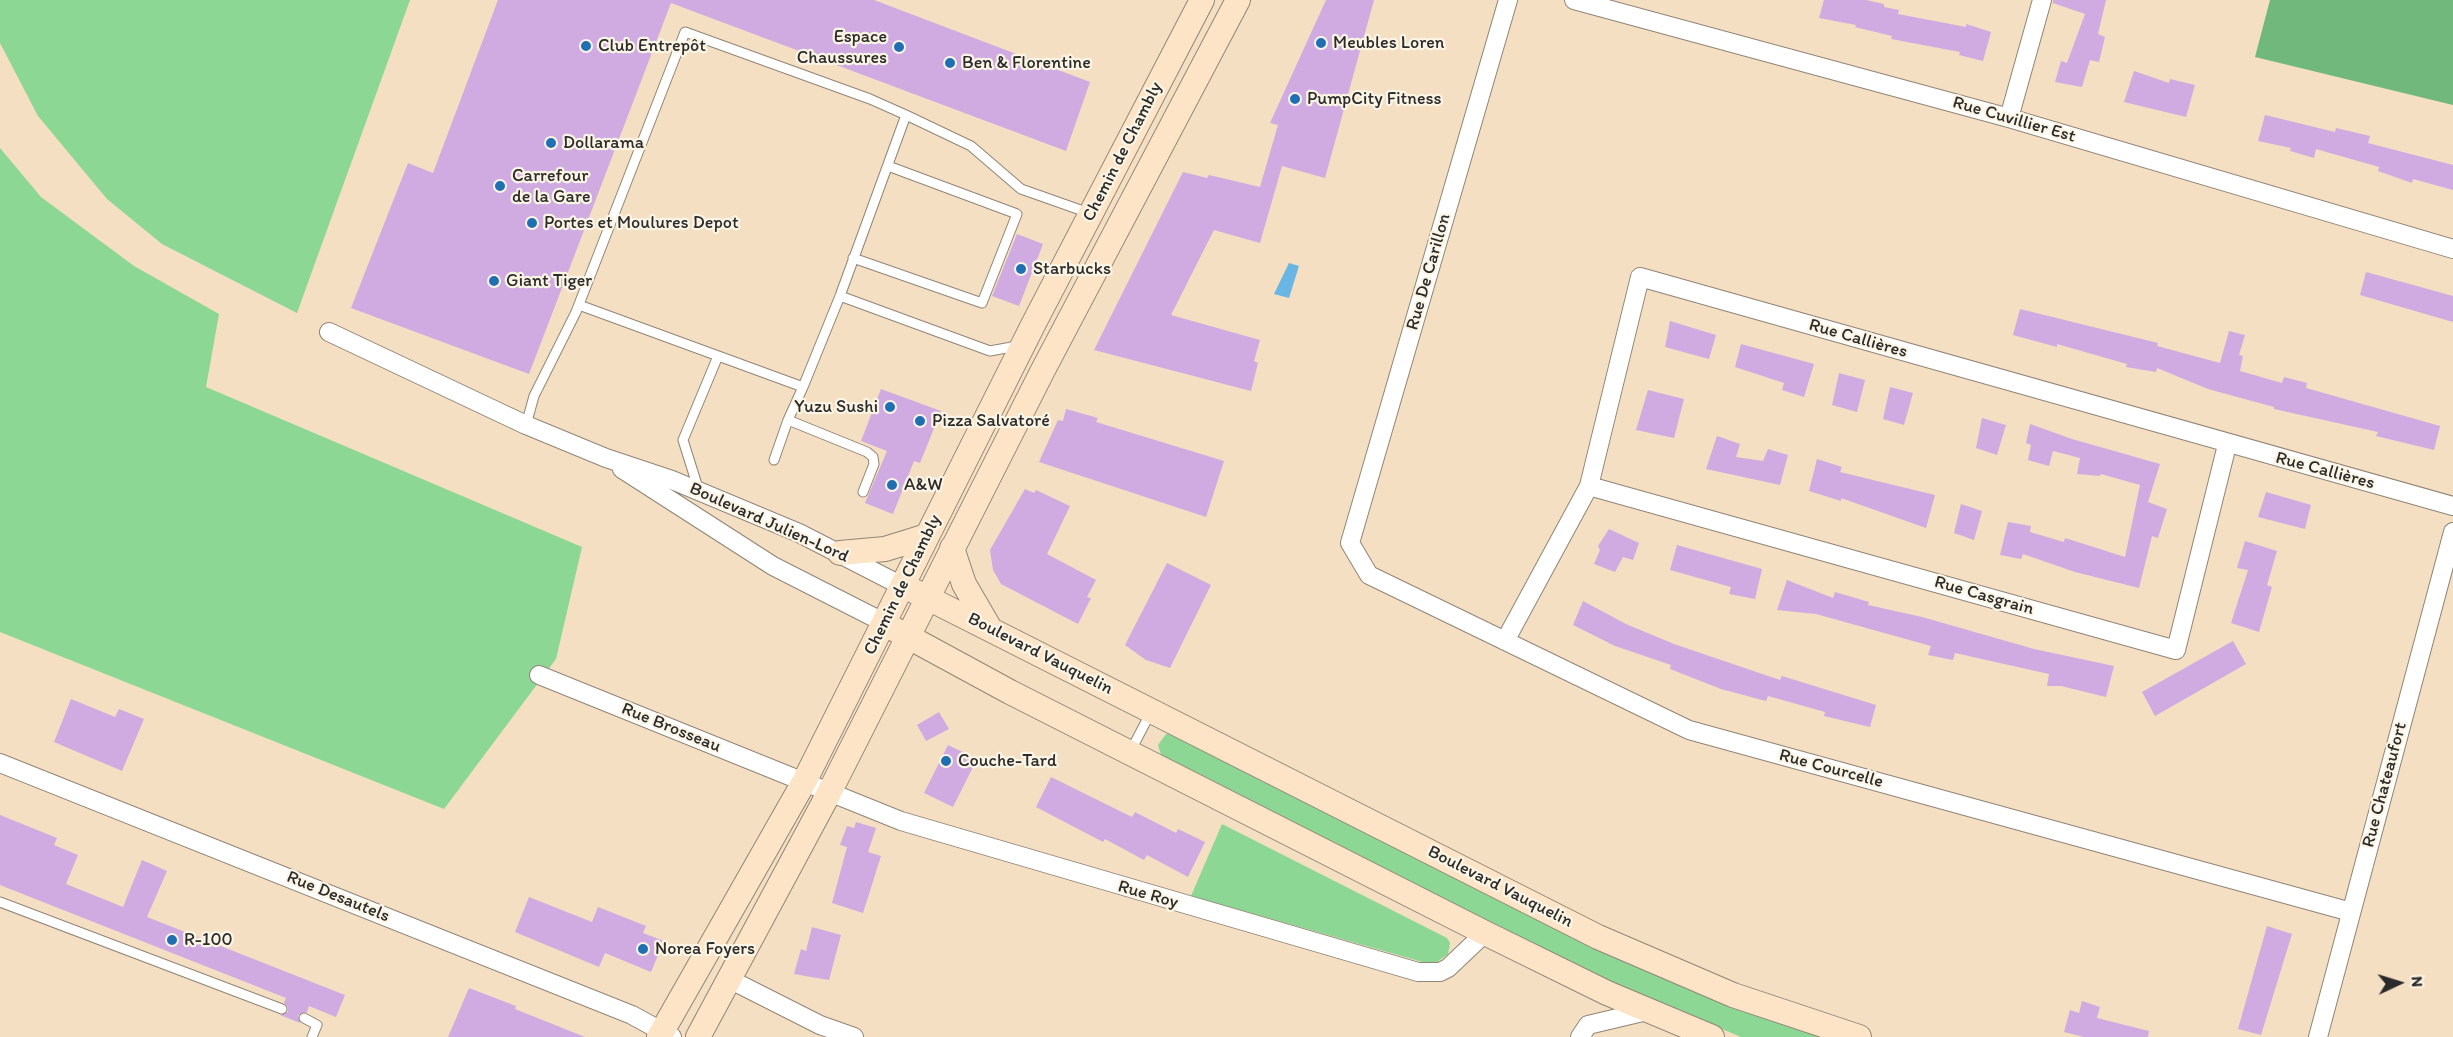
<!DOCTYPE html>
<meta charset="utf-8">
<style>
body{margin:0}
#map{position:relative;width:2453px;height:1037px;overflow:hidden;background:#f4dfc2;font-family:Itim,sans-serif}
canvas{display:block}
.north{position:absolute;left:2369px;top:953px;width:60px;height:60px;-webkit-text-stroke:4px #fcf5e5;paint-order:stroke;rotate:86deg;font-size:16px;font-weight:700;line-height:24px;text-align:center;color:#2b2b2b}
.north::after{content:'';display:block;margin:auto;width:21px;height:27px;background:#2b2b2b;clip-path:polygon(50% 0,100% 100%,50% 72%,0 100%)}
</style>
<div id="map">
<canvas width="2453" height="1037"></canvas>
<div class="north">N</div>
</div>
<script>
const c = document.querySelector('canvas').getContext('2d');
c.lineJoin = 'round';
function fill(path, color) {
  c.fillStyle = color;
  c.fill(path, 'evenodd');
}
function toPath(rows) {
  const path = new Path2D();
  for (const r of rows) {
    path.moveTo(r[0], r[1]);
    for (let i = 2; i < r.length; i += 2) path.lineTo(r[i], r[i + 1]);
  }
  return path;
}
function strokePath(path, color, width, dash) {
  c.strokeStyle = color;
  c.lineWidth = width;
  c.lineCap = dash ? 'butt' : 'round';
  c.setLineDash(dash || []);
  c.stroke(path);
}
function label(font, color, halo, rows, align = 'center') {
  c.font = font + ' Itim,sans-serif';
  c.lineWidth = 4.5;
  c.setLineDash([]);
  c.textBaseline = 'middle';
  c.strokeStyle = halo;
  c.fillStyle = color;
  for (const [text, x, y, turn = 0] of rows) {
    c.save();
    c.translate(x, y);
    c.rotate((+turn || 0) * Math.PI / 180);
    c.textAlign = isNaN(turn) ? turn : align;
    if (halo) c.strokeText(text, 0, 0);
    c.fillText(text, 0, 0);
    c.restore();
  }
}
fill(toPath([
 [0,0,410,0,297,313,162,244,107,199,38,116,0,43],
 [0,148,41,197,134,266,219,314,206,387,582,547,556,659,444,809,0,632],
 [1166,734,1171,734,1821,1037,1741,1037,1584,971,1161,755,1158,745],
 [1222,824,1447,938,1450,943,1448,954,1437,962,1426,963,1191,896]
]), '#8cd793');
fill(toPath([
 [2270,0,2453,0,2453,105,2255,57]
]), '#71b87d');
fill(toPath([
 [1289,263,1299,266,1289,298,1274,294]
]), '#69b5e3');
fill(toPath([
 [498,0,874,0,1090,82,1066,151,671,3,529,374,351,308,408,163,433,173],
 [1326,0,1374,0,1325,178,1282,166,1260,243,1214,230,1171,315,1260,340,1254,361,1258,363,1251,391,1094,350,1183,172,1207,178,1209,175,1260,187,1278,125,1270,123],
 [1824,0,1866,0,1884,4,1884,7,1899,10,1898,14,1966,27,1966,24,1991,32,1983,61,1959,55,1960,52,1891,39,1892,36,1855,27,1856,25,1819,18],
 [2053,0,2106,0,2098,34,2105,37,2099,62,2090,60,2082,87,2055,82,2061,61,2067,63,2085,14,2053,3],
 [2134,71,2169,83,2170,79,2195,85,2186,117,2124,102],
 [2265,115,2335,132,2336,128,2370,136,2368,143,2453,165,2453,190,2413,179,2412,183,2378,171,2379,167,2316,149,2314,158,2290,151,2291,148,2258,141],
 [1017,234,1043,244,1019,306,992,296],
 [2366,272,2453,296,2453,322,2360,295],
 [2020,309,2158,343,2157,346,2220,363,2229,331,2245,335,2239,355,2243,356,2240,371,2282,383,2284,377,2307,383,2306,388,2440,426,2434,450,2376,436,2378,432,2274,409,2274,407,2208,389,2157,368,2156,372,2126,367,2127,364,2057,344,2057,347,2013,335],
 [1670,321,1716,335,1709,359,1665,347],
 [1741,344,1814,364,1804,397,1782,390,1784,383,1735,367],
 [1839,373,1865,380,1857,412,1832,405],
 [1890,387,1913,393,1904,425,1883,419],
 [881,389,941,411,920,463,914,461,893,514,865,503,887,451,861,441],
 [1648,390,1684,399,1674,438,1636,430],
 [1066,409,1098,418,1096,422,1224,461,1206,517,1039,462,1058,420,1063,421],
 [1982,418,2006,425,1997,455,1976,448],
 [2030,424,2072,439,2160,464,2148,502,2167,509,2158,538,2152,536,2139,588,2075,572,2023,554,2021,559,2000,555,2008,522,2031,526,2030,532,2064,542,2065,538,2125,557,2140,485,2101,474,2100,476,2077,474,2080,458,2053,451,2049,466,2028,460,2031,445,2026,443],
 [1717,436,1740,444,1736,457,1763,461,1768,449,1788,455,1780,485,1706,469],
 [1817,459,1842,467,1840,472,1935,495,1926,528,1841,498,1841,501,1809,491],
 [1025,489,1034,493,1036,490,1070,506,1047,554,1096,580,1087,597,1091,598,1078,624,1001,584,993,570,990,550],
 [2266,492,2311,505,2305,529,2258,517],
 [1961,504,1982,511,1974,540,1954,533],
 [1609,529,1639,543,1633,560,1623,557,1615,572,1594,564,1600,550,1598,546],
 [2245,541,2277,551,2267,585,2272,587,2259,632,2231,623,2248,570,2237,568],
 [1677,545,1762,569,1755,599,1729,594,1731,587,1670,570],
 [1167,563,1211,585,1170,668,1146,660,1125,645],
 [1787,580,1833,598,1835,592,1869,602,1868,605,1922,617,2034,649,2114,666,2106,697,2061,686,2047,686,2049,674,1955,653,1953,660,1928,655,1931,646,1816,614,1777,610],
 [1583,601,1626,624,1674,644,1780,680,1782,676,1876,705,1870,727,1824,716,1825,712,1768,696,1766,701,1721,689,1670,669,1671,665,1615,646,1573,625],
 [2233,641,2246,664,2155,716,2142,692],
 [71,699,115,717,119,709,144,719,122,771,54,742],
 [939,712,949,729,926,741,917,725],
 [948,745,977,759,953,807,924,793],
 [1051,777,1132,817,1135,812,1176,833,1178,829,1205,842,1188,877,1147,855,1144,860,1105,839,1103,842,1036,807],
 [0,815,57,838,54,845,78,855,66,884,123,907,142,860,167,871,147,917,345,995,336,1017,309,1006,307,1012,298,1015,300,1023,280,1015,288,1012,288,1007,284,1003,286,998,0,885],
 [856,822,876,828,868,852,881,856,863,913,832,903,847,847,840,845,847,826,854,828],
 [529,897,592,922,598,907,646,926,643,933,664,941,651,972,605,953,599,967,515,932],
 [2267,926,2292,934,2261,1035,2238,1029],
 [812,927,841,935,829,980,794,974,801,949,806,951],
 [469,988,516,1006,515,1009,585,1037,448,1037],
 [2082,1001,2100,1007,2097,1018,2149,1031,2148,1037,2084,1037,2064,1032,2070,1010,2079,1013]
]), '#cfabe2');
const lane = toPath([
 [853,258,982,303,1017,214,888,166],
 [840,296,990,351,1017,346],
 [579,305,803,387,840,296,906,115],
 [803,387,788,420,867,452,873,457,874,464,863,492],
 [526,425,534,396,576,312,685,32,870,99,906,115,971,146,1021,189,1089,213],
 [774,460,788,420],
 [699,491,683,440,718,356],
 [1130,752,1151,712],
 [0,902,282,1009],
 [304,1018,317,1025,312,1037]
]);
const street = toPath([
 [1508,0,1350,543,1369,575,1689,730,2351,912],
 [1574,0,2009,118,2453,249],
 [2009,118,2042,0],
 [329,332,526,425,606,458,672,480,799,533,902,586],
 [622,469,773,566,885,623],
 [1589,486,2176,650,2227,445],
 [1505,641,1589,486,1640,277,2453,506],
 [539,675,901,821,1418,972,1440,972,1448,968,1485,933],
 [0,763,632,1015,672,1037],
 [729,979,820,1025,854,1037],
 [1580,1037,1588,1025,1647,1011],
 [2318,1037,2453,532]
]);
const secondary = toPath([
 [952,548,964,584,989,627],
 [840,553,885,549,927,536],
 [912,590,1598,937,1733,995,1859,1037],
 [894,629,1010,692,1485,933,1607,993,1712,1037],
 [659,1037,804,782,1034,323,1202,0],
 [698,1037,829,793,1043,370,1238,0]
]);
strokePath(lane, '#908576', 11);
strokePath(street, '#908576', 20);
strokePath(secondary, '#908576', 26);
strokePath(lane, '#fff', 9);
strokePath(street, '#fff', 18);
strokePath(secondary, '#fee4c6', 24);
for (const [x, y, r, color] of [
 [1321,43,6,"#1f6fb2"],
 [586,46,6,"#1f6fb2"],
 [899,47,6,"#1f6fb2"],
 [950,63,6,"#1f6fb2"],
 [1295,99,6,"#1f6fb2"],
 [551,143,6,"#1f6fb2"],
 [500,186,6,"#1f6fb2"],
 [532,223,6,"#1f6fb2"],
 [1021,269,6,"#1f6fb2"],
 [494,281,6,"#1f6fb2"],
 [890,407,6,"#1f6fb2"],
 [920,421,6,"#1f6fb2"],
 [892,485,6,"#1f6fb2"],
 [946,761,6,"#1f6fb2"],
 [172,940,6,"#1f6fb2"],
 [643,949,6,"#1f6fb2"]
]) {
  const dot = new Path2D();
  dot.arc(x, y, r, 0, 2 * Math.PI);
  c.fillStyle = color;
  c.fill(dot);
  strokePath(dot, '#fcf5e5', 2);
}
label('18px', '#2b2b2b', '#fcf5e5', [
 ["Espace",887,37,"right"],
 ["Chaussures",887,58,"right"],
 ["Meubles Loren",1333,43],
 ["Club Entrepôt",598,46],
 ["Ben & Florentine",962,63],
 ["PumpCity Fitness",1307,99],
 ["Dollarama",563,143],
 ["Carrefour",512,176],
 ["de la Gare",512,197],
 ["Portes et Moulures Depot",544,223],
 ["Starbucks",1033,269],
 ["Giant Tiger",506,281],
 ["Yuzu Sushi",878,407,"right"],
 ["Pizza Salvatoré",932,421],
 ["A&W",904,485],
 ["Couche-Tard",958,761],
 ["R-100",184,940],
 ["Norea Foyers",655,949]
], 'left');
label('18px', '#2b2b2b', '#fcf5e5', [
 ["Rue Cuvillier Est",2014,120,16],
 ["Chemin de Chambly",1123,152,-63],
 ["Rue De Carillon",1429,272,-74],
 ["Rue Callières",1858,339,16],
 ["Rue Callières",2325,471,15],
 ["Boulevard Julien-Lord",769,523,24],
 ["Chemin de Chambly",903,585,-64],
 ["Rue Casgrain",1984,596,16],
 ["Boulevard Vauquelin",1040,654,27],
 ["Rue Brosseau",671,728,22],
 ["Rue Courcelle",1831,769,15],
 ["Rue Chateaufort",2385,785,-75],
 ["Boulevard Vauquelin",1500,887,27],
 ["Rue Roy",1148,895,16],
 ["Rue Desautels",338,897,22]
]);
</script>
